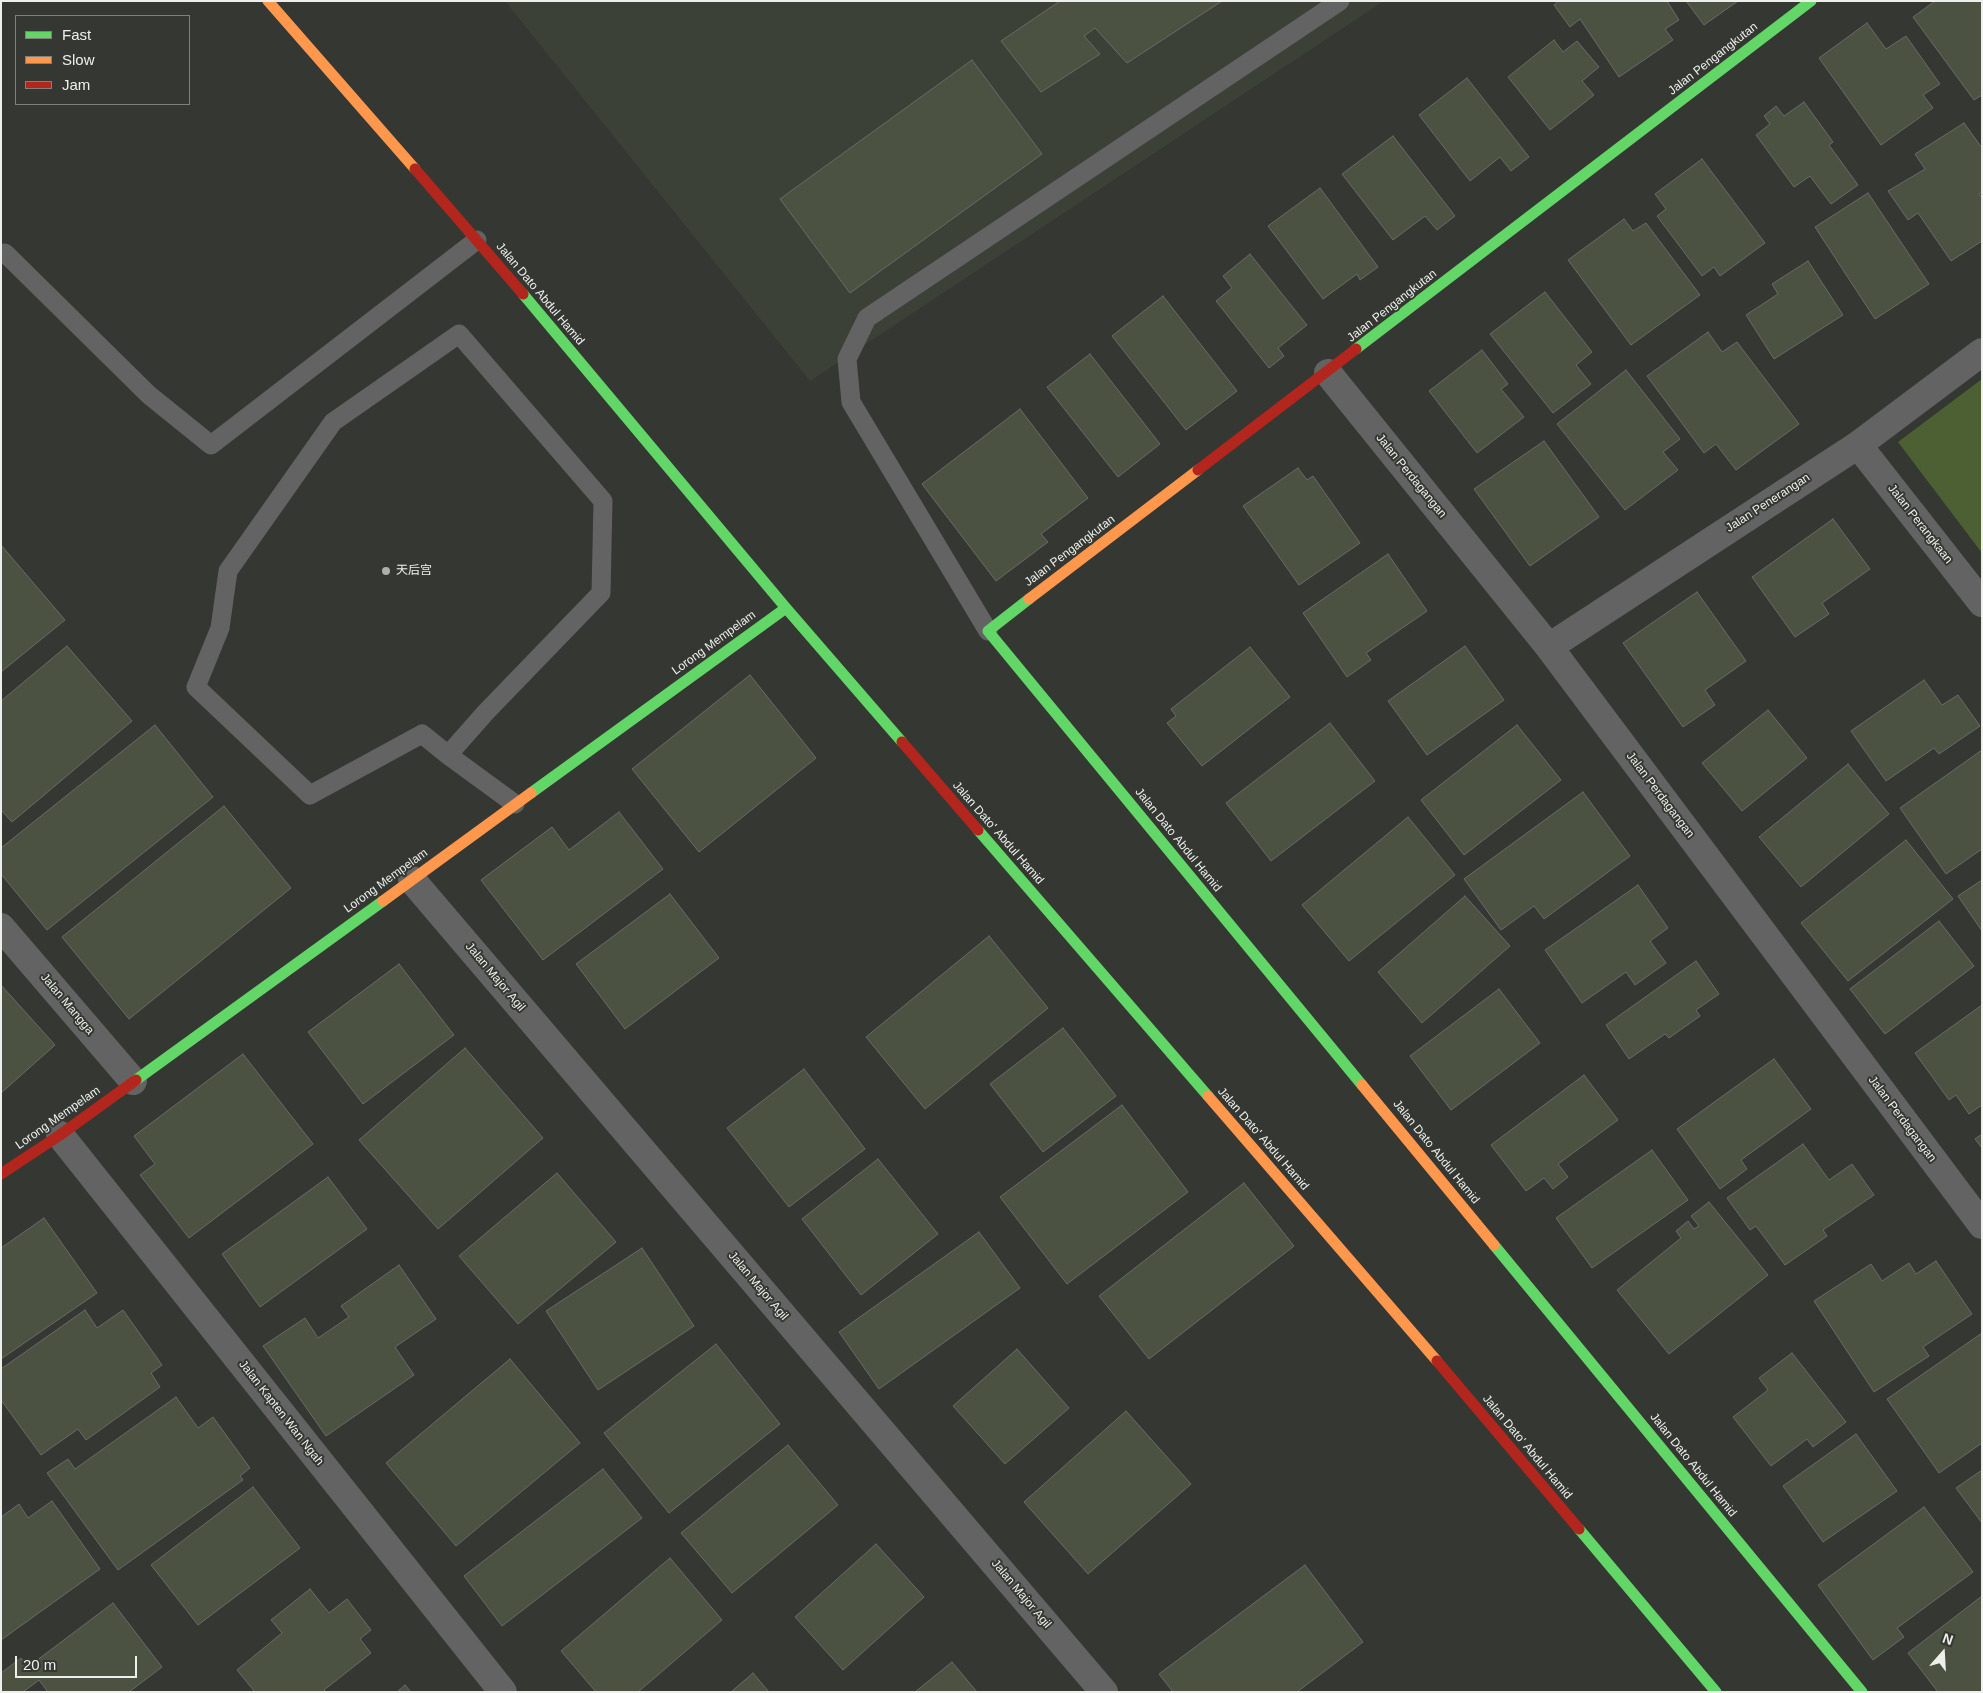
<!DOCTYPE html>
<meta charset="utf-8">
<style>
body{margin:0}
#map{position:relative;width:1983px;height:1693px;overflow:hidden;background:#353733;font-family:Arial,sans-serif}
canvas{display:block}
.frame{position:absolute;inset:0;border:2px solid #edefeb;pointer-events:none}
.legend{position:absolute;left:15px;top:15px;width:175px;height:90px;box-sizing:border-box;background:#353832;border:1px solid #7f817c;margin:0;padding:6px 9px;list-style:none;font-size:15px;color:#edefeb}
.legend li{display:flex;align-items:center;gap:10px;height:25px}
.legend b{width:25px;border:1px solid #7f817c}
.north{position:absolute;left:1918px;top:1628px;width:50px;height:50px;-webkit-text-stroke:4px #353832;paint-order:stroke;rotate:19deg;font-size:14px;font-weight:700;line-height:20px;text-align:center;color:#edefeb}
.north::after{content:'';display:block;margin:auto;width:18px;height:22px;background:#edefeb;clip-path:polygon(50% 0,100% 100%,50% 72%,0 100%)}
.scale{position:absolute;left:15px;top:1656px;width:122px;height:22px;box-sizing:border-box;border:2px solid #edefeb;border-top:0;padding-left:6px;font-size:15px;line-height:18px;white-space:nowrap;color:#edefeb;-webkit-text-stroke:4px #353832;paint-order:stroke}
</style>
<div id="map">
<canvas width="1983" height="1693"></canvas>
<div class="frame"></div>
<ul class="legend">
<li><b style="height:6px;background:#63d668"></b>Fast</li>
<li><b style="height:6px;background:#ff974d"></b>Slow</li>
<li><b style="height:6px;background:#b3261e"></b>Jam</li>
</ul>
<div class="north">N</div>
<div class="scale">20 m</div>
</div>
<script>
const c = document.querySelector('canvas').getContext('2d');
c.lineJoin = 'round';
function fill(path, color) {
  c.fillStyle = color;
  c.fill(path, 'evenodd');
}
function toPath(rows) {
  const path = new Path2D();
  for (const r of rows) {
    path.moveTo(r[0], r[1]);
    for (let i = 2; i < r.length; i += 2) path.lineTo(r[i], r[i + 1]);
  }
  return path;
}
function strokePath(path, color, width, dash) {
  c.strokeStyle = color;
  c.lineWidth = width;
  c.lineCap = dash ? 'butt' : 'round';
  c.setLineDash(dash || []);
  c.stroke(path);
}
function label(font, color, halo, rows, align = 'center') {
  c.font = font + ' Arial,"Noto Sans SC",sans-serif';
  c.lineWidth = 4;
  c.setLineDash([]);
  c.textBaseline = 'middle';
  c.strokeStyle = halo;
  c.fillStyle = color;
  for (const [text, x, y, turn = 0] of rows) {
    c.save();
    c.translate(x, y);
    c.rotate((+turn || 0) * Math.PI / 180);
    c.textAlign = isNaN(turn) ? turn : align;
    if (halo) c.strokeText(text, 0, 0);
    c.fillText(text, 0, 0);
    c.restore();
  }
}
fill(toPath([
 [505,1,1384,1,810,381]
]), '#3c4137');
fill(toPath([
 [1982,379,1982,553,1898,442]
]), '#4c6034');
const building = toPath([
 [1060,1,1222,1,1127,63,1095,28,1084,36,1100,54,1041,92,1001,41,1060,1],
 [1559,1,1667,1,1679,20,1665,29,1673,40,1619,77,1580,19,1570,27,1554,5,1559,1],
 [1686,1,1738,1,1704,25,1686,1],
 [1935,1,1982,1,1982,95,1974,100,1913,17,1935,1],
 [1867,23,1886,49,1906,36,1940,84,1923,95,1933,108,1881,145,1819,58,1867,23],
 [1554,40,1563,52,1577,41,1599,67,1582,81,1594,95,1550,130,1508,77,1554,40],
 [972,60,1042,154,850,293,780,199,972,60],
 [1467,78,1529,157,1511,171,1500,157,1470,181,1419,115,1467,78],
 [1804,102,1833,142,1829,145,1858,185,1831,204,1810,176,1794,187,1756,135,1770,124,1764,116,1776,106,1784,116,1804,102],
 [1964,123,1982,148,1982,192,1979,194,1982,198,1982,241,1951,261,1918,213,1908,220,1888,191,1925,169,1915,154,1964,123],
 [1393,136,1455,216,1437,230,1425,216,1393,240,1342,174,1393,136],
 [1702,159,1765,243,1720,276,1714,267,1702,276,1657,216,1666,209,1655,194,1702,159],
 [1320,188,1378,267,1360,280,1357,274,1323,299,1268,226,1320,188],
 [1868,193,1929,284,1875,319,1815,227,1868,193],
 [1624,219,1633,231,1646,223,1700,295,1631,345,1568,260,1624,219],
 [1250,254,1307,325,1278,348,1284,356,1269,368,1216,301,1232,288,1223,276,1250,254],
 [1808,261,1843,315,1774,359,1746,315,1778,294,1772,284,1808,261],
 [1545,292,1592,352,1576,365,1591,384,1553,413,1490,334,1545,292],
 [1163,296,1237,391,1186,430,1112,336,1163,296],
 [1708,332,1722,352,1737,342,1799,424,1736,470,1716,444,1704,453,1647,376,1708,332],
 [1482,350,1508,384,1501,389,1524,417,1477,453,1429,391,1482,350],
 [1090,354,1160,444,1118,477,1047,387,1090,354],
 [1626,370,1680,439,1663,452,1678,470,1625,510,1557,424,1626,370],
 [1020,409,1088,498,1041,534,1048,542,996,581,922,484,1020,409],
 [1544,441,1599,517,1530,566,1474,489,1544,441],
 [1298,468,1307,480,1313,476,1360,543,1299,585,1243,506,1298,468],
 [1833,519,1870,569,1822,603,1829,614,1795,637,1752,577,1833,519],
 [1,545,65,620,1,672,1,545],
 [1388,554,1427,611,1366,653,1371,660,1347,677,1303,613,1388,554],
 [1697,592,1746,661,1705,690,1715,705,1683,727,1623,643,1697,592],
 [67,646,132,721,12,822,1,810,1,701,67,646],
 [1465,646,1504,700,1427,755,1388,701,1465,646],
 [1250,647,1290,697,1202,766,1167,723,1176,716,1171,709,1250,647],
 [750,675,816,758,699,852,632,769,750,675],
 [1924,680,1942,705,1958,695,1980,726,1939,754,1934,748,1886,781,1851,731,1924,680],
 [1768,710,1807,758,1742,811,1702,763,1768,710],
 [1330,723,1375,781,1271,861,1226,803,1330,723],
 [155,725,213,797,47,930,1,874,1,848,155,725],
 [1517,725,1561,780,1464,855,1421,800,1517,725],
 [1982,750,1982,849,1946,874,1900,808,1982,750],
 [1848,764,1889,814,1801,887,1759,837,1848,764],
 [1583,792,1630,856,1544,919,1534,906,1501,930,1464,879,1583,792],
 [224,806,291,888,129,1019,62,937,224,806],
 [619,812,663,869,543,960,481,880,552,827,569,850,619,812],
 [1408,817,1455,875,1349,961,1302,905,1408,817],
 [1906,840,1953,899,1848,981,1801,923,1906,840],
 [1982,880,1982,931,1958,896,1982,880],
 [1638,885,1668,928,1650,941,1666,963,1635,985,1626,972,1582,1003,1545,950,1638,885],
 [670,894,719,958,625,1029,576,964,670,894],
 [1465,896,1510,946,1422,1023,1378,972,1465,896],
 [1939,921,1974,966,1885,1034,1850,989,1939,921],
 [989,936,1048,1008,925,1109,866,1037,989,936],
 [1696,961,1719,994,1696,1010,1700,1016,1669,1038,1665,1034,1629,1059,1606,1025,1696,961],
 [399,964,454,1035,363,1104,308,1032,399,964],
 [1,985,55,1045,1,1093,1,985],
 [1499,989,1540,1043,1451,1110,1410,1056,1499,989],
 [1982,1005,1982,1105,1969,1114,1956,1095,1949,1100,1915,1053,1982,1005],
 [1063,1028,1116,1096,1043,1152,990,1084,1063,1028],
 [465,1048,543,1138,438,1229,359,1140,465,1048],
 [243,1054,313,1144,189,1238,140,1175,155,1164,134,1136,243,1054],
 [1774,1059,1811,1109,1741,1160,1747,1169,1720,1189,1677,1129,1774,1059],
 [804,1069,865,1149,789,1207,727,1128,804,1069],
 [1584,1075,1618,1120,1558,1164,1568,1177,1553,1189,1544,1178,1526,1191,1491,1145,1584,1075],
 [1122,1105,1188,1192,1067,1284,1000,1197,1122,1105],
 [1982,1134,1982,1148,1975,1139,1982,1134],
 [1803,1144,1829,1180,1852,1164,1874,1195,1823,1230,1827,1236,1785,1265,1756,1226,1750,1230,1727,1198,1803,1144],
 [1652,1150,1688,1200,1592,1268,1556,1218,1652,1150],
 [878,1159,938,1234,861,1295,802,1219,878,1159],
 [557,1173,616,1242,518,1324,459,1256,557,1173],
 [328,1177,367,1229,260,1307,222,1254,328,1177],
 [1244,1183,1294,1246,1149,1359,1099,1296,1244,1183],
 [1709,1202,1768,1275,1669,1354,1617,1290,1681,1238,1676,1231,1688,1221,1694,1229,1699,1226,1691,1216,1709,1202],
 [44,1218,97,1293,1,1359,1,1248,44,1218],
 [979,1232,1020,1288,879,1389,839,1332,979,1232],
 [642,1248,694,1326,598,1390,546,1311,642,1248],
 [1936,1261,1972,1314,1923,1347,1929,1356,1874,1392,1814,1301,1871,1264,1882,1281,1909,1263,1916,1274,1936,1261],
 [399,1265,436,1319,395,1347,414,1375,326,1436,263,1346,305,1318,318,1338,349,1317,341,1306,399,1265],
 [85,1310,97,1328,123,1310,162,1365,151,1373,160,1387,86,1440,78,1429,41,1455,1,1400,1,1369,85,1310],
 [1982,1333,1982,1443,1939,1473,1887,1399,1982,1333],
 [716,1344,780,1424,669,1513,604,1433,716,1344],
 [1017,1349,1069,1408,1005,1464,953,1406,1017,1349],
 [1792,1353,1846,1422,1813,1447,1807,1439,1771,1466,1733,1417,1768,1390,1759,1378,1792,1353],
 [510,1359,580,1443,456,1546,386,1463,510,1359],
 [176,1397,198,1428,213,1417,250,1468,240,1476,243,1480,118,1570,47,1473,68,1459,75,1469,176,1397],
 [1126,1411,1191,1484,1088,1574,1024,1502,1126,1411],
 [1856,1434,1897,1491,1823,1542,1783,1486,1856,1434],
 [788,1445,838,1505,732,1593,681,1533,788,1445],
 [603,1469,642,1518,502,1626,464,1576,603,1469],
 [1982,1470,1982,1523,1956,1488,1982,1470],
 [253,1487,300,1548,198,1625,151,1565,253,1487],
 [52,1501,100,1569,1,1640,1,1517,19,1504,28,1518,52,1501],
 [1924,1507,1973,1572,1897,1628,1904,1637,1873,1660,1818,1585,1924,1507],
 [876,1544,924,1597,843,1670,795,1617,876,1544],
 [670,1558,722,1620,638,1692,596,1692,561,1651,670,1558],
 [1305,1565,1363,1642,1297,1692,1173,1692,1159,1674,1305,1565],
 [310,1589,329,1613,347,1599,371,1630,360,1639,371,1653,324,1690,326,1692,255,1692,237,1670,282,1633,271,1620,310,1589],
 [1982,1596,1982,1692,1938,1692,1908,1653,1982,1596],
 [113,1603,162,1667,129,1692,48,1692,39,1680,23,1692,1,1692,1,1673,21,1658,28,1667,113,1603],
 [952,1662,977,1692,915,1692,952,1662],
 [753,1673,769,1692,731,1692,753,1673],
 [405,1685,411,1692,397,1692,405,1685]
]);
fill(building, '#4c5242');
strokePath(building, '#696b68', 1);
strokePath(toPath([
 [5,253,149,395,211,445,477,240],
 [988,631,851,402,847,359,867,318,1340,1],
 [448,755,422,734,310,795,196,687,220,628,228,571,333,422,459,334,603,501,601,593,486,712,448,755,515,804]
]), '#636363', 19);
strokePath(toPath([
 [1328,373,1549,647,1982,1225],
 [1858,445,1982,603],
 [1549,647,1858,445,1982,352],
 [412,880,1104,1692],
 [1,927,133,1081],
 [60,1135,503,1692]
]), '#636363', 28);
strokePath(toPath([
 [523,294,786,608,902,742],
 [1356,349,1811,1],
 [1029,599,988,631,1362,1085],
 [531,793,786,608],
 [978,830,1208,1096],
 [136,1080,383,901],
 [1494,1245,1862,1692],
 [1579,1529,1716,1692]
]), '#63d668', 11);
strokePath(toPath([
 [268,1,415,169],
 [1029,599,1198,470],
 [383,901,531,793],
 [1362,1085,1494,1245],
 [1208,1096,1437,1361]
]), '#ff974d', 11);
strokePath(toPath([
 [415,169,523,294],
 [1198,470,1356,349],
 [902,742,978,830],
 [1,1174,60,1135,136,1080],
 [1437,1361,1579,1529]
]), '#b3261e', 11);
for (const [x, y, r, color] of [
 [386,571,5,"#adafab"]
]) {
  const dot = new Path2D();
  dot.arc(x, y, r, 0, 2 * Math.PI);
  c.fillStyle = color;
  c.fill(dot);
  strokePath(dot, '#353832', 2);
}
label('12px', '#edefeb', '#353832', [
 ["Jalan Pengangkutan",1713,59,-38],
 ["Jalan Dato Abdul Hamid",540,294,50],
 ["Jalan Pengangkutan",1392,306,-38],
 ["Jalan Perdagangan",1411,476,51],
 ["Jalan Penerangan",1768,503,-33],
 ["Jalan Perangkaan",1920,524,52],
 ["Jalan Pengangkutan",1070,551,-37],
 ["Lorong Mempelam",714,643,-36],
 ["Jalan Perdagangan",1660,795,53],
 ["Jalan Dato' Abdul Hamid",998,833,49],
 ["Jalan Dato Abdul Hamid",1178,840,51],
 ["Lorong Mempelam",386,881,-36],
 ["Jalan Major Agil",495,977,50],
 ["Jalan Mangga",67,1004,50],
 ["Lorong Mempelam",58,1118,-35],
 ["Jalan Perdagangan",1902,1119,53],
 ["Jalan Dato' Abdul Hamid",1263,1139,49],
 ["Jalan Dato Abdul Hamid",1436,1152,51],
 ["Jalan Major Agil",758,1286,50],
 ["Jalan Kapten Wan Ngah",281,1413,52],
 ["Jalan Dato' Abdul Hamid",1527,1447,50],
 ["Jalan Dato Abdul Hamid",1693,1465,51],
 ["Jalan Major Agil",1021,1594,50]
]);
label('12px', '#edefeb', '#353832', [
 ["天后宫",396,571]
], 'left');
</script>
